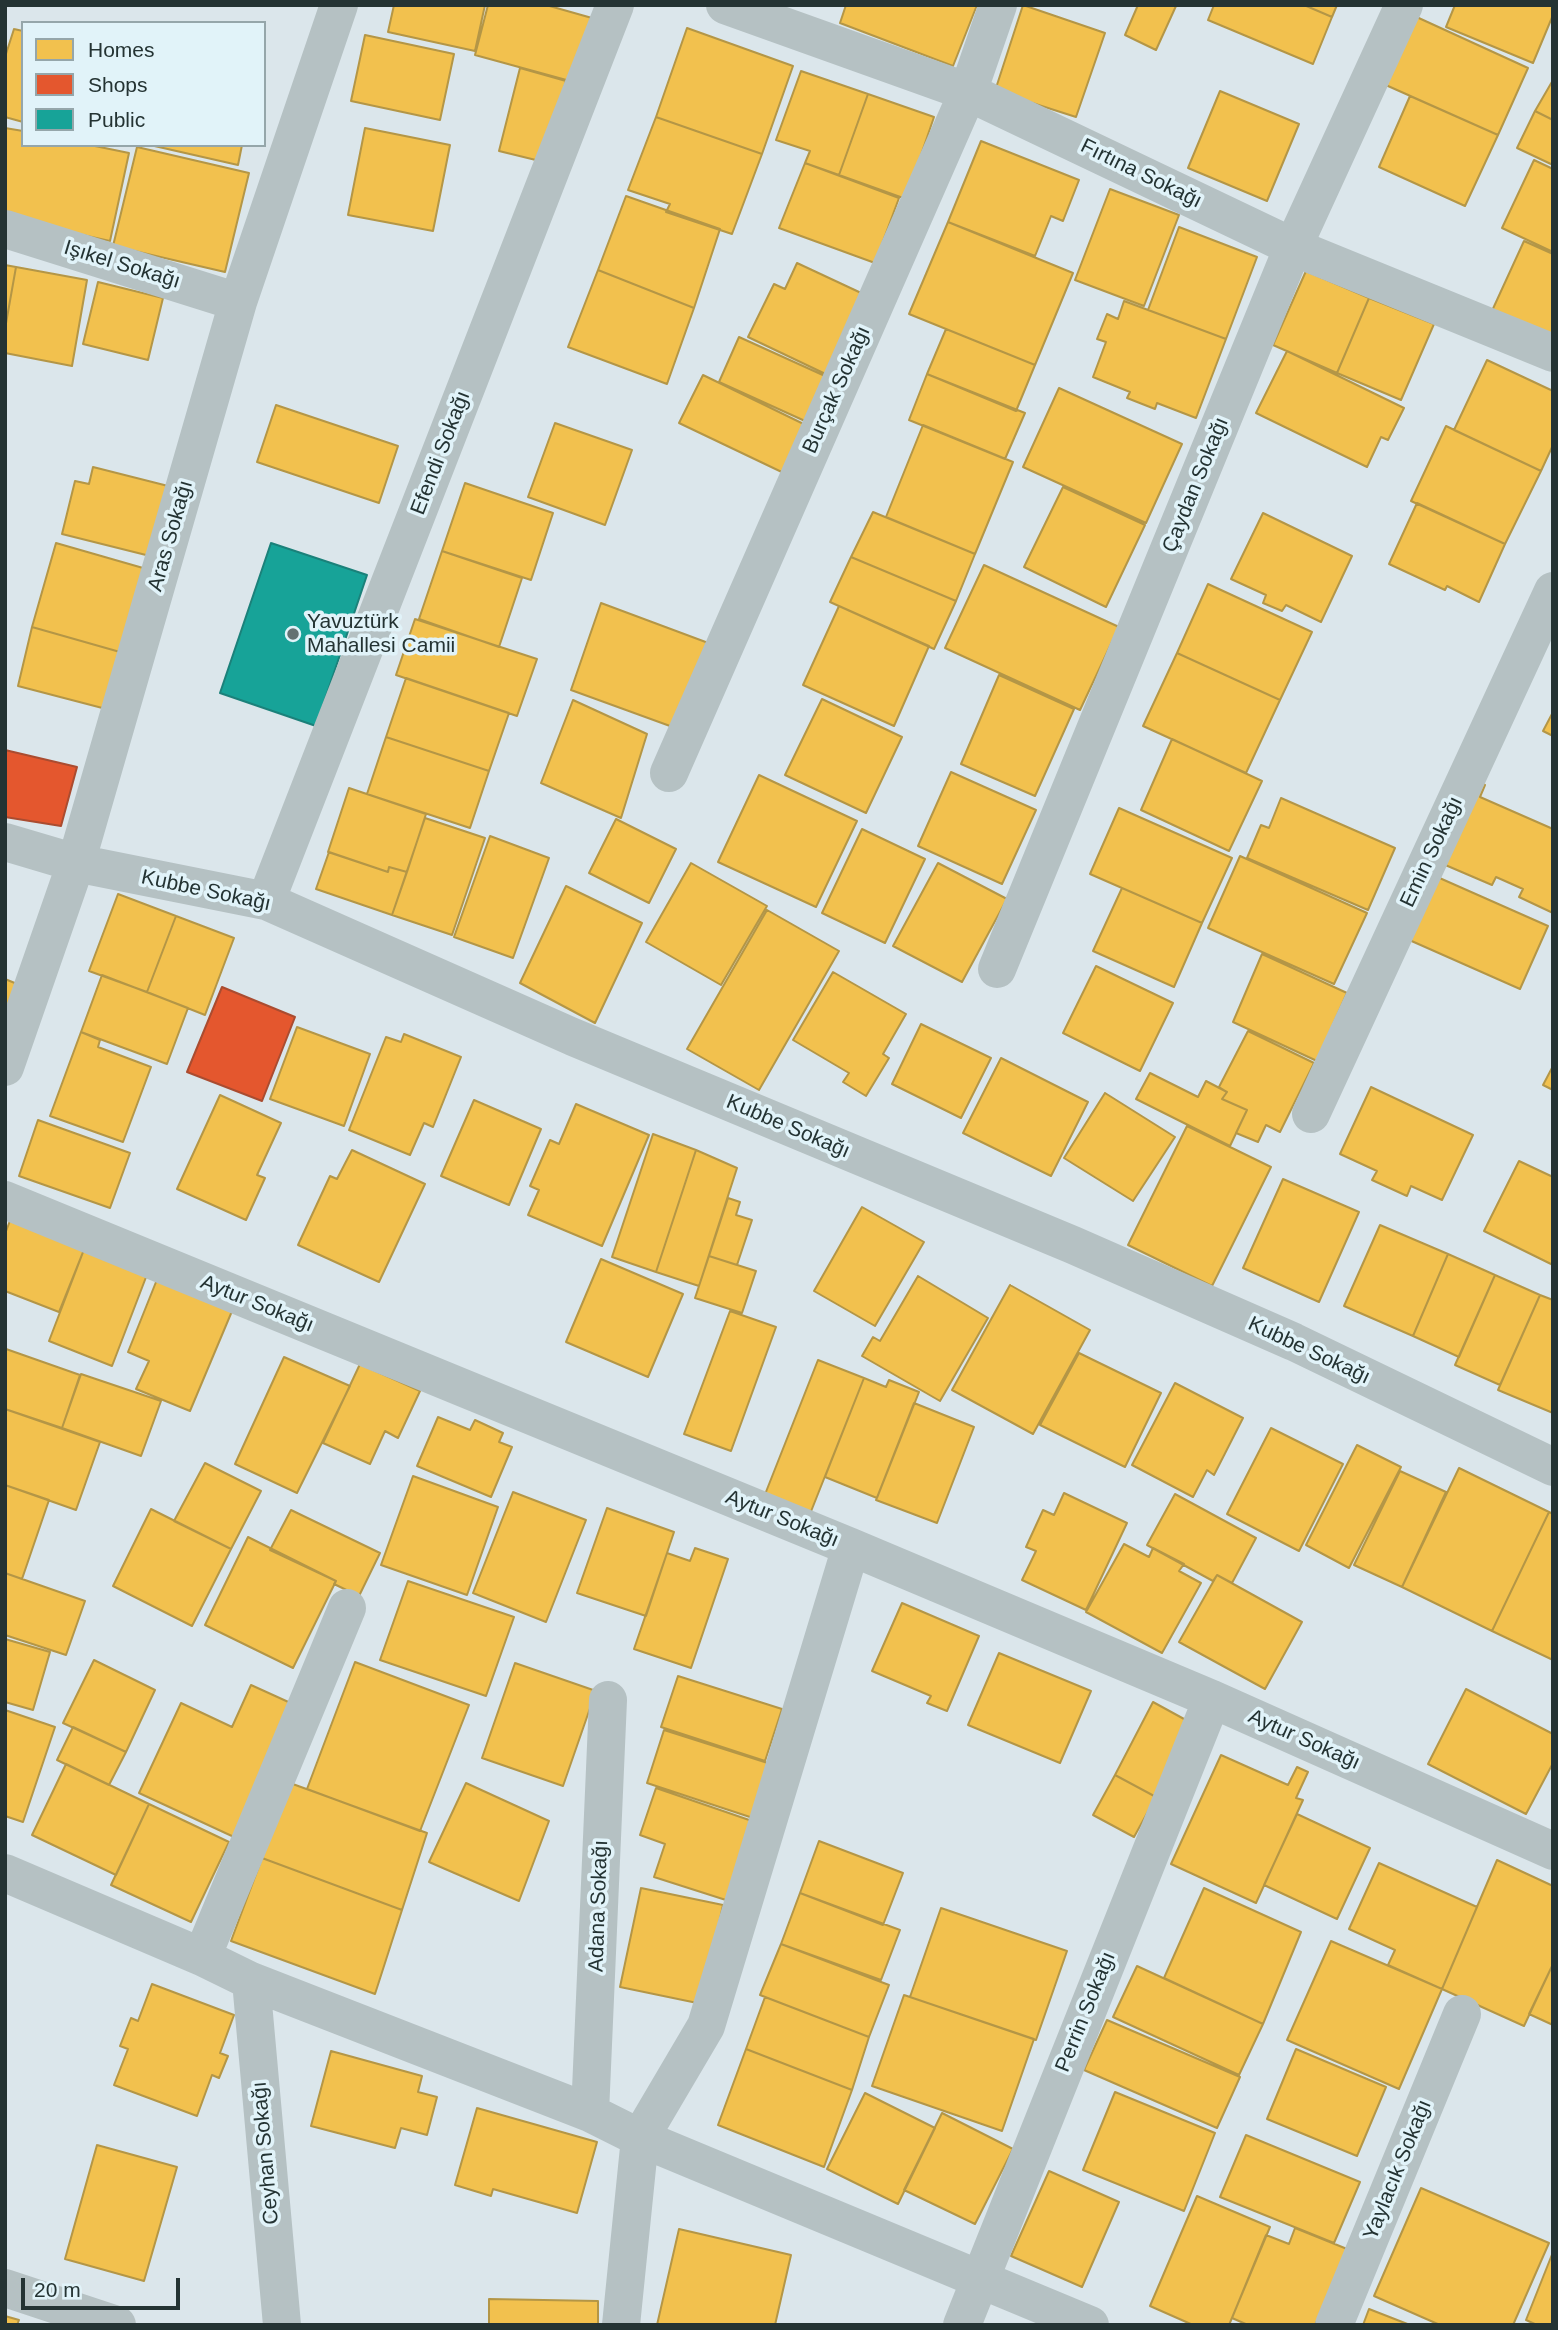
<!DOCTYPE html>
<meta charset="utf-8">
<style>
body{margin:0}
#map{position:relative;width:1558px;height:2330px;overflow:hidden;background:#dbe6eb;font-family:Helvetica,sans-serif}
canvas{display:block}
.frame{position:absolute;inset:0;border:7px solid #243333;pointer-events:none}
.legend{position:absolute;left:21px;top:21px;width:245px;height:126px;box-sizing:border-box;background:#e1f3f9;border:2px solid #95a6aa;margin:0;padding:9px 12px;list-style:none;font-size:21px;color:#243333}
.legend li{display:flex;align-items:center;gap:14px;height:35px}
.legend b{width:35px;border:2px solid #95a6aa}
.scale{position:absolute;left:21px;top:2278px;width:159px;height:32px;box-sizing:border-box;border:4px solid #243333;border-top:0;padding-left:9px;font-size:21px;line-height:24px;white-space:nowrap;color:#243333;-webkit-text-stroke:5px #e1f3f9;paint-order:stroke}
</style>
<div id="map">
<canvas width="1558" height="2330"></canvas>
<div class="frame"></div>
<ul class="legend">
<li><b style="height:19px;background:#f2c14e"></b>Homes</li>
<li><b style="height:19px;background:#e4572e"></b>Shops</li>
<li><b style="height:19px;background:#17a398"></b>Public</li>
</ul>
<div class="scale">20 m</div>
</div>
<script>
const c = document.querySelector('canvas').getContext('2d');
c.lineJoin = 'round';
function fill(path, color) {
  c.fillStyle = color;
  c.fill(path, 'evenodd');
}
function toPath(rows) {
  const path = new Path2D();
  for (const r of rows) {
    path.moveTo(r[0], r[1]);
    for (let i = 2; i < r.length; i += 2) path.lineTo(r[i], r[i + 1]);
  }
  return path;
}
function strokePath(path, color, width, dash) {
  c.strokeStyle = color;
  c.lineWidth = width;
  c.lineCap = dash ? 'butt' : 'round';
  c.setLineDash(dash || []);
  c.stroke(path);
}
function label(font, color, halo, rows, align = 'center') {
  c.font = font + ' Helvetica,sans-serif';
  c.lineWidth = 7;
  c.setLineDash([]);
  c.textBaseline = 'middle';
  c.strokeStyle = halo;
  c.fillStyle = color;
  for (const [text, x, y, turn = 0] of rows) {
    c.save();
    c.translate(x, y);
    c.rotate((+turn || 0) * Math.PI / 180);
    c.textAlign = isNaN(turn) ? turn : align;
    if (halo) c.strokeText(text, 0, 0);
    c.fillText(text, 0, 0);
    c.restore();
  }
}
const homes = toPath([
 [394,5,485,5,475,51,388,32,394,5],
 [488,5,546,5,599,20,581,84,475,55,488,5],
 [846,5,977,5,953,66,840,23,846,5],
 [1023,5,1105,33,1076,117,995,91,1023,5],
 [1138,5,1176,6,1156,50,1125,35,1138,5],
 [1214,5,1304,5,1332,17,1313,64,1208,20,1214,5],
 [1304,5,1337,5,1332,17,1304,5],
 [1455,5,1553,5,1553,15,1533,63,1446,27,1455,5],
 [1410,14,1528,68,1498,135,1379,82,1410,14],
 [687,28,793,66,762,154,656,117,687,28],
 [14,29,23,31,23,122,5,117,5,57,14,29],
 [365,35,454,54,440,120,351,101,365,35],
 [520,68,566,81,544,162,499,151,520,68],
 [801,71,868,94,839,175,805,163,810,151,776,140,801,71],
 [1553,80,1553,120,1535,111,1553,80],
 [1220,91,1299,124,1267,201,1188,168,1220,91],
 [868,94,934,117,906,199,839,175,868,94],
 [1410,96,1498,135,1465,206,1379,167,1410,96],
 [1535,111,1553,120,1553,165,1517,148,1535,111],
 [656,117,762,154,732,234,666,212,670,204,628,190,656,117],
 [5,128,23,131,23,145,90,145,129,153,110,241,5,218,5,128],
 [365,128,450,145,433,231,348,215,365,128],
 [981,141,1079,180,1063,221,1051,216,1035,256,948,222,981,141],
 [150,145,242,145,238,165,150,145],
 [137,147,249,173,225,272,113,246,137,147],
 [1534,160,1553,169,1553,252,1502,228,1534,160],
 [805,163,899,198,875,263,779,228,805,163],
 [1110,189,1179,215,1144,306,1075,280,1110,189],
 [626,196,720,229,694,308,598,270,626,196],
 [948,222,1073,273,1035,365,909,314,948,222],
 [1179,227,1257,257,1226,339,1148,310,1179,227],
 [1524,241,1553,254,1553,342,1491,313,1524,241],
 [797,263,874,299,836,379,748,337,774,284,785,289,797,263],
 [5,265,16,267,5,329,5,265],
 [16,267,87,280,72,366,5,353,5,329,16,267],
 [598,270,694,308,667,384,568,347,598,270],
 [1306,271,1369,298,1337,373,1273,345,1306,271],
 [98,282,163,298,148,360,83,344,98,282],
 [1369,298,1434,324,1401,400,1337,373,1369,298],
 [1124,301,1226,339,1196,418,1157,403,1155,409,1127,398,1130,392,1093,377,1106,342,1097,339,1107,314,1118,319,1124,301],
 [946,329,1035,365,1016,411,927,374,946,329],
 [739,337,836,381,816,426,719,382,739,337],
 [1287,351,1404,408,1388,440,1381,437,1367,467,1256,413,1287,351],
 [1487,360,1553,391,1553,445,1541,471,1454,430,1487,360],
 [927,374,1025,413,1005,459,909,420,927,374],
 [703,375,818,431,788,475,679,423,703,375],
 [1059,388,1182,444,1146,523,1023,467,1059,388],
 [276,405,398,446,379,503,257,462,276,405],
 [555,423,632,450,605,525,528,497,555,423],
 [923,425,1013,462,975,554,886,517,923,425],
 [1446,426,1541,471,1505,544,1411,501,1446,426],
 [93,467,176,488,158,558,62,534,75,481,89,484,93,467],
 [465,483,553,513,531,580,442,551,465,483],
 [1063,487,1145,525,1106,607,1024,567,1063,487],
 [1417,503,1505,544,1479,602,1447,586,1445,590,1389,564,1417,503],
 [873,512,975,554,956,601,851,557,873,512],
 [1263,513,1352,556,1321,622,1286,605,1282,611,1263,603,1266,595,1231,579,1263,513],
 [56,543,150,570,127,654,32,627,56,543],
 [442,551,522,578,499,647,419,619,442,551],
 [851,557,956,601,934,649,830,602,851,557],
 [984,565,1119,627,1080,710,945,648,984,565],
 [1208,584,1312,632,1280,700,1177,653,1208,584],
 [601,603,711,644,681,730,571,690,601,603],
 [839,606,929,646,894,726,803,685,839,606],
 [415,619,537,659,517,716,396,675,415,619],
 [32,627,127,654,110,710,18,686,32,627],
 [1177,653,1280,700,1246,773,1143,726,1177,653],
 [999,675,1074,709,1035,796,961,764,999,675],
 [406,678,509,713,489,771,386,737,406,678],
 [822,699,902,737,866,813,785,775,822,699],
 [573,700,647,734,621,818,541,783,573,700],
 [1553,712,1553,736,1543,731,1553,712],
 [386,737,489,771,470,828,367,794,386,737],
 [1172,739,1262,781,1229,851,1141,810,1172,739],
 [951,772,1036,810,1002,884,918,846,951,772],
 [759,775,857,821,816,907,718,862,759,775],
 [1473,779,1485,785,1480,797,1553,829,1553,913,1519,897,1523,889,1496,877,1492,885,1436,861,1473,779],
 [349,788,426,814,407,872,389,867,388,872,328,852,349,788],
 [1281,798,1395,848,1368,910,1247,858,1261,825,1269,828,1281,798],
 [1119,808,1232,858,1202,923,1090,874,1119,808],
 [425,818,485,838,452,935,392,915,425,818],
 [616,819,676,849,649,903,589,873,616,819],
 [862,829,925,859,885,943,822,913,862,829],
 [490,836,549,858,513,958,454,937,490,836],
 [329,852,388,872,389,867,407,872,392,915,316,889,329,852],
 [1240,856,1367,913,1334,984,1208,928,1240,856],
 [691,863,767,906,721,985,646,942,691,863],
 [938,863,1007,899,962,982,893,946,938,863],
 [1435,876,1548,926,1520,989,1407,939,1435,876],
 [566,886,642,923,595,1023,520,983,566,886],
 [1122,888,1202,923,1174,987,1093,951,1122,888],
 [118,894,176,916,147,992,89,971,118,894],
 [767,910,839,951,759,1090,687,1049,767,910],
 [176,916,234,938,205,1015,147,992,176,916],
 [1262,954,1347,993,1317,1061,1233,1022,1262,954],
 [1096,966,1173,1003,1140,1071,1063,1033,1096,966],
 [833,972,906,1014,883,1054,889,1058,866,1096,843,1082,849,1073,793,1040,833,972],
 [102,975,188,1008,167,1064,81,1032,102,975],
 [5,979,22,986,5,1028,5,979],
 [921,1024,991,1058,961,1118,892,1084,921,1024],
 [297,1027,370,1054,344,1126,270,1099,297,1027],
 [1248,1031,1314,1063,1280,1132,1266,1125,1258,1142,1236,1133,1247,1110,1222,1099,1227,1092,1219,1087,1248,1031],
 [81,1032,100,1040,98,1047,151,1067,123,1142,50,1116,81,1032],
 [404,1034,461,1057,433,1127,424,1123,410,1155,349,1130,386,1037,401,1042,404,1034],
 [1001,1058,1088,1102,1051,1176,963,1133,1001,1058],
 [1553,1066,1553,1090,1543,1085,1553,1066],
 [1150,1073,1198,1097,1206,1081,1227,1092,1222,1099,1247,1110,1230,1146,1136,1099,1150,1073],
 [1371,1087,1473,1135,1442,1200,1411,1186,1407,1196,1372,1180,1377,1171,1340,1154,1371,1087],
 [1105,1093,1175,1137,1133,1201,1064,1158,1105,1093],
 [220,1095,281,1123,257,1175,265,1178,246,1220,177,1189,220,1095],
 [474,1100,541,1129,509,1205,441,1176,474,1100],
 [576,1104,649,1135,602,1246,528,1215,539,1190,530,1186,550,1140,559,1144,576,1104],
 [38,1120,130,1153,110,1208,19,1176,38,1120],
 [1187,1126,1271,1167,1212,1286,1128,1245,1187,1126],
 [653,1134,696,1150,656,1272,612,1257,653,1134],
 [352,1150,425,1184,379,1282,298,1245,330,1176,337,1179,352,1150],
 [696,1150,737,1168,699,1286,656,1272,696,1150],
 [1519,1161,1553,1177,1553,1265,1484,1231,1519,1161],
 [1283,1179,1359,1212,1319,1302,1243,1268,1283,1179],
 [728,1198,740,1202,736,1215,752,1220,737,1265,709,1256,728,1198],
 [862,1207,924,1242,875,1326,814,1291,862,1207],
 [11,1218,85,1247,59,1312,5,1291,5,1234,11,1218],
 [1380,1225,1448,1254,1413,1336,1344,1306,1380,1225],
 [85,1247,148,1272,112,1366,49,1341,85,1247],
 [1448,1254,1495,1275,1459,1357,1413,1336,1448,1254],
 [709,1256,756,1271,742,1313,695,1298,709,1256],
 [601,1259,683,1294,648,1377,566,1342,601,1259],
 [160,1272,235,1304,190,1411,136,1389,149,1361,128,1352,160,1272],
 [1495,1275,1540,1295,1500,1385,1455,1365,1495,1275],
 [918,1276,988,1318,940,1401,862,1356,873,1337,880,1341,918,1276],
 [1010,1285,1090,1330,1033,1434,952,1390,1010,1285],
 [1540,1295,1553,1300,1553,1413,1498,1390,1540,1295],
 [730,1311,776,1327,731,1451,684,1434,730,1311],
 [6,1349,80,1375,62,1428,5,1409,6,1349],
 [1079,1353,1161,1393,1125,1467,1040,1425,1079,1353],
 [284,1357,350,1386,297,1493,235,1464,284,1357],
 [818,1360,864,1378,808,1519,762,1502,818,1360],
 [360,1364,420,1391,398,1438,385,1431,370,1464,323,1443,360,1364],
 [81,1374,161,1401,141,1456,62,1428,81,1374],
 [864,1378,886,1387,889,1380,919,1392,877,1498,825,1477,864,1378],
 [1175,1383,1243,1418,1214,1475,1207,1470,1193,1497,1132,1465,1175,1383],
 [914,1403,974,1427,937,1523,876,1500,914,1403],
 [5,1409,100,1442,76,1510,5,1485,5,1409],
 [438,1417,470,1430,475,1420,503,1433,499,1442,512,1447,491,1497,417,1466,438,1417],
 [1271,1428,1343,1464,1299,1551,1227,1514,1271,1428],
 [1357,1445,1401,1467,1349,1568,1306,1545,1357,1445],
 [205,1463,261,1491,231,1549,174,1521,205,1463],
 [1459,1468,1549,1512,1492,1631,1402,1587,1459,1468],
 [1400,1471,1446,1492,1402,1587,1354,1565,1400,1471],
 [413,1476,498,1507,467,1595,381,1565,413,1476],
 [5,1485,49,1500,22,1579,5,1573,5,1485],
 [513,1492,586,1520,546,1622,473,1593,513,1492],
 [1064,1493,1127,1523,1086,1610,1022,1580,1036,1551,1026,1547,1043,1510,1054,1515,1064,1493],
 [1175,1494,1256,1538,1232,1583,1217,1575,1213,1581,1147,1545,1175,1494],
 [607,1508,674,1532,646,1616,577,1593,607,1508],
 [151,1509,231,1549,192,1626,113,1586,151,1509],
 [291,1510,380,1553,359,1596,334,1584,336,1581,270,1550,291,1510],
 [1549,1512,1553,1514,1553,1660,1492,1631,1549,1512],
 [248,1537,336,1581,293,1668,205,1625,248,1537],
 [1124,1544,1149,1557,1153,1548,1184,1564,1179,1571,1201,1583,1162,1653,1086,1612,1124,1544],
 [695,1548,728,1559,691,1668,634,1649,667,1553,690,1561,695,1548],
 [5,1573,85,1601,66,1655,5,1635,5,1573],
 [1217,1575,1302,1622,1265,1689,1179,1642,1217,1575],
 [408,1581,514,1617,486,1696,380,1660,408,1581],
 [902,1603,979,1636,947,1711,927,1703,931,1696,872,1671,902,1603],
 [5,1639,50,1652,33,1710,5,1702,5,1639],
 [999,1653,1091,1691,1060,1763,968,1725,999,1653],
 [94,1660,155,1690,126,1752,63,1723,94,1660],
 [355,1662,469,1705,420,1831,307,1789,355,1662],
 [515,1663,596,1691,563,1786,482,1758,515,1663],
 [678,1676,782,1709,765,1761,661,1727,678,1676],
 [251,1685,295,1705,234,1837,139,1793,181,1703,232,1727,251,1685],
 [1466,1689,1553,1734,1553,1763,1526,1814,1428,1764,1466,1689],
 [1153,1702,1195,1725,1156,1797,1115,1775,1153,1702],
 [5,1710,55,1727,23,1822,5,1816,5,1710],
 [73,1727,126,1752,109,1785,57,1760,73,1727],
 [664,1730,774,1765,756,1819,647,1783,664,1730],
 [1221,1755,1288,1785,1297,1767,1308,1772,1296,1798,1303,1800,1256,1903,1171,1864,1221,1755],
 [66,1764,149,1804,116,1875,32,1835,66,1764],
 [1115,1775,1156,1797,1134,1837,1093,1815,1115,1775],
 [290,1783,427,1833,402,1910,262,1858,290,1783],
 [466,1783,549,1821,519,1901,429,1862,466,1783],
 [656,1788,755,1822,729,1901,654,1877,665,1844,640,1835,656,1788],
 [149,1804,229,1842,191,1922,111,1885,149,1804],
 [1297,1814,1370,1848,1337,1919,1264,1885,1297,1814],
 [819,1841,903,1873,883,1925,800,1893,819,1841],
 [262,1858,402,1910,375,1994,231,1941,262,1858],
 [1497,1860,1553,1886,1553,1964,1524,2026,1442,1989,1497,1860],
 [1379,1863,1477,1907,1442,1989,1388,1965,1395,1950,1349,1929,1379,1863],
 [641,1888,723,1905,702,2004,620,1987,641,1888],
 [1204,1888,1301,1932,1263,2024,1164,1978,1204,1888],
 [800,1893,900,1930,881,1980,781,1944,800,1893],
 [941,1908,1067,1951,1036,2040,910,1997,941,1908],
 [1331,1941,1442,1989,1399,2089,1287,2040,1331,1941],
 [781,1944,889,1985,869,2037,760,1995,781,1944],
 [1553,1964,1553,2025,1529,2014,1553,1964],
 [1137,1966,1263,2024,1239,2075,1113,2017,1137,1966],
 [152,1984,234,2015,220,2053,228,2056,219,2078,212,2075,197,2116,114,2085,128,2049,120,2046,131,2018,138,2021,152,1984],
 [904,1995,1034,2039,1002,2131,872,2086,904,1995],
 [765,1997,869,2037,852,2090,746,2049,765,1997],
 [1107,2020,1240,2077,1217,2128,1084,2070,1107,2020],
 [746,2049,852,2090,824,2167,718,2125,746,2049],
 [1296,2049,1386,2087,1357,2156,1267,2119,1296,2049],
 [331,2051,422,2076,418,2092,437,2097,427,2135,401,2128,395,2148,311,2126,331,2051],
 [1115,2092,1215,2133,1184,2211,1083,2170,1115,2092],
 [865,2093,935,2128,898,2204,827,2169,865,2093],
 [477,2108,597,2142,577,2213,493,2189,491,2196,455,2185,477,2108],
 [942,2113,1013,2149,975,2224,904,2190,942,2113],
 [1246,2135,1360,2182,1334,2243,1220,2197,1246,2135],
 [97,2145,177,2167,144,2281,65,2259,97,2145],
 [1049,2171,1119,2202,1082,2287,1011,2256,1049,2171],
 [1421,2188,1549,2243,1513,2325,1440,2325,1374,2296,1421,2188],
 [1197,2196,1270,2227,1229,2325,1193,2325,1150,2306,1197,2196],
 [1295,2228,1352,2251,1315,2325,1248,2325,1232,2318,1266,2235,1289,2244,1295,2228],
 [679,2229,791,2255,775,2325,657,2325,679,2229],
 [1553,2252,1553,2325,1537,2325,1526,2320,1553,2252],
 [489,2299,598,2301,598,2325,489,2325,489,2299],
 [1369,2309,1410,2325,1363,2325,1369,2309],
 [5,2316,19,2320,17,2325,5,2325,5,2316]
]);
fill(homes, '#f2c14e');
strokePath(homes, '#b49646', 2);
const shops = toPath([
 [5,750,77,767,61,826,5,817,5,750],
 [222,987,295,1017,262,1101,187,1072,222,987]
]);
fill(shops, '#e4572e');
strokePath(shops, '#aa4c30', 2);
const public = toPath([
 [271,543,367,575,316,726,220,693,271,543]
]);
fill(public, '#17a398');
strokePath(public, '#1b817a', 2);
strokePath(toPath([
 [725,5,968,92,1293,247,1553,353],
 [5,229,238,302],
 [669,773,968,92,998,5],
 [5,842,76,863,266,901,573,1037,1073,1245,1294,1342,1553,1467],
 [266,901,615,5],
 [997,969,1293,247,1404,5],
 [5,1067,76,863,238,302,339,5],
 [1311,1114,1553,591],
 [5,1200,851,1547,1212,1699,1553,1851],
 [5,1873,202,1957,251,1981,590,2113,640,2138,1090,2325],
 [202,1957,347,1608],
 [251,1981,282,2325],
 [590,2113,608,1700],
 [5,2288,117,2325],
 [621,2325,640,2138,706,2026,851,1547],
 [962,2325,1212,1699],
 [1334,2325,1462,2014]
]), '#b5c1c3', 38);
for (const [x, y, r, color] of [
 [293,634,7,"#647273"]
]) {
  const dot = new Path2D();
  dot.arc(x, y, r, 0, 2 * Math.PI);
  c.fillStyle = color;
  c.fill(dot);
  strokePath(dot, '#e1f3f9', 2.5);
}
label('21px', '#243333', '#e1f3f9', [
 ["Fırtına Sokağı",1141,174,26],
 ["Işıkel Sokağı",122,265,17],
 ["Burçak Sokağı",837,390,-66],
 ["Efendi Sokağı",441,453,-69],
 ["Çaydan Sokağı",1196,485,-68],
 ["Aras Sokağı",171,536,-74],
 ["Emin Sokağı",1432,852,-65],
 ["Kubbe Sokağı",206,891,12],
 ["Kubbe Sokağı",788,1127,23],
 ["Aytur Sokağı",257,1304,22],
 ["Kubbe Sokağı",1309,1351,25],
 ["Aytur Sokağı",782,1519,22],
 ["Aytur Sokağı",1304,1740,24],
 ["Adana Sokağı",599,1906,-88],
 ["Perrin Sokağı",1086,2012,-68],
 ["Ceyhan Sokağı",266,2153,-95],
 ["Yaylacık Sokağı",1398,2170,-68]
]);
label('21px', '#243333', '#e1f3f9', [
 ["Yavuztürk",307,622],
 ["Mahallesi Camii",307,646]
], 'left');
</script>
